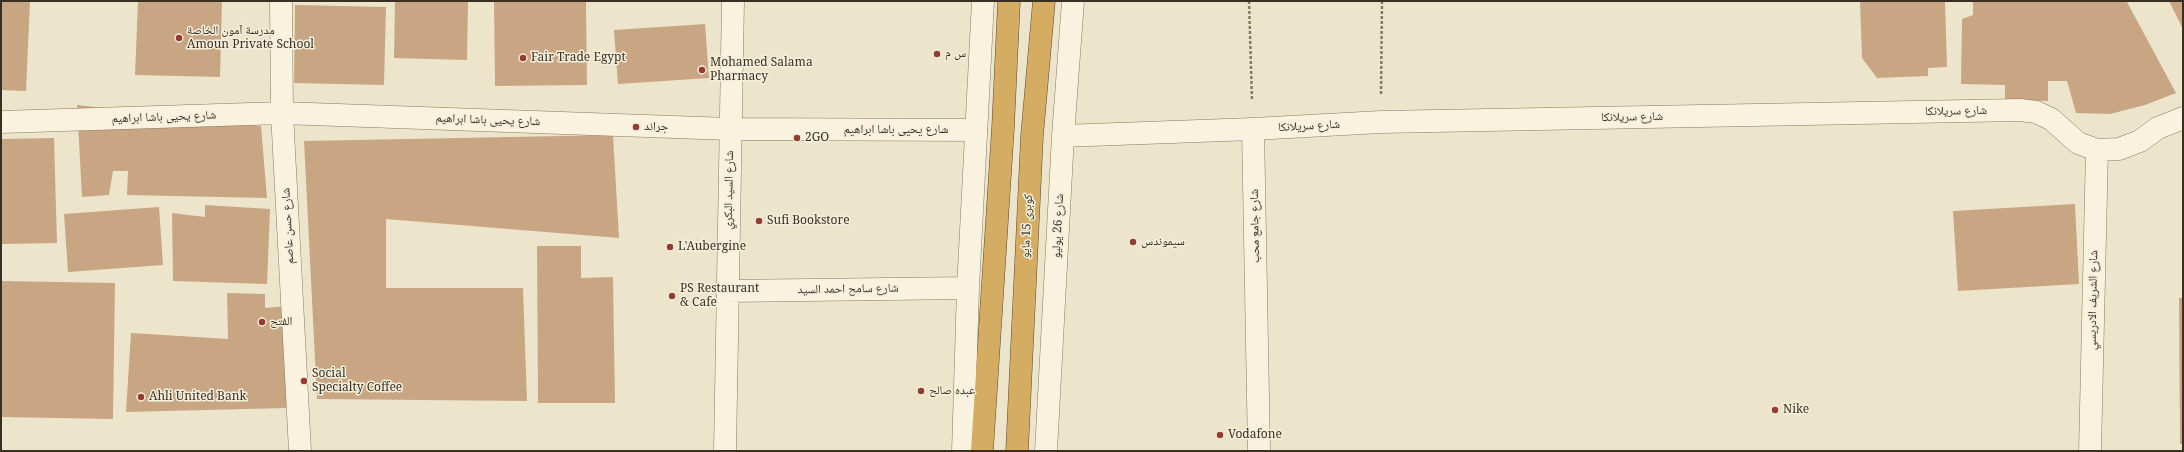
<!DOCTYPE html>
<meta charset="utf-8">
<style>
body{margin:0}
#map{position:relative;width:2184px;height:452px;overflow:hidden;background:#ede5cb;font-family:"Noto Serif",serif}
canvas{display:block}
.frame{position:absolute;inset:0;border:2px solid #3a3022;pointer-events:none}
</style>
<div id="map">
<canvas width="2184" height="452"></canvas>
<div class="frame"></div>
</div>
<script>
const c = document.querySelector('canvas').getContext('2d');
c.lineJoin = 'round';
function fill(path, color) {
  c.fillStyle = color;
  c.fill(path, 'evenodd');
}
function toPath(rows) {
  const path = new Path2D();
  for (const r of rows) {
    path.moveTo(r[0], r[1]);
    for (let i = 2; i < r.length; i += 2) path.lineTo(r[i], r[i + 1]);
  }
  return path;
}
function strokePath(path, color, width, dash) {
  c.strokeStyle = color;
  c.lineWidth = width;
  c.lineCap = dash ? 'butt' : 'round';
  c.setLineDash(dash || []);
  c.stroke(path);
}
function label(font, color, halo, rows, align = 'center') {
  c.font = font + ' "Noto Serif","Noto Naskh Arabic",serif';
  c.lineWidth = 3;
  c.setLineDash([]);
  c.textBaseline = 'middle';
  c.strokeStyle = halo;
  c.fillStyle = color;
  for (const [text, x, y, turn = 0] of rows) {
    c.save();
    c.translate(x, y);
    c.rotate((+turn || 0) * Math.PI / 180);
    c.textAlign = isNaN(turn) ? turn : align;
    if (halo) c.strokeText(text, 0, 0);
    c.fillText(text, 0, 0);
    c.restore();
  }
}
fill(toPath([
 [1,1,30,1,26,91,1,90],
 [138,1,222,1,220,77,135,75],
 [395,1,468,1,467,60,394,58],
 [494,1,586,1,587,85,495,86],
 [1860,1,1945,1,1947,67,1928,68,1928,76,1877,78,1862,58],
 [1973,1,2127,2,2176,93,2145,105,2110,114,2076,113,2067,81,2048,81,2048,101,2005,100,2005,85,1961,84,1962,19,1973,15],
 [2169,1,2183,1,2183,29],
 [295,5,386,7,384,85,294,83],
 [705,24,709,78,618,84,614,30],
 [77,105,261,126,267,198,127,195,128,171,113,171,109,195,82,197],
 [613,135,619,238,386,219,386,288,523,288,527,401,317,399,304,141],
 [54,138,57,243,1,244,1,139],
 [2075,204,2079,284,1958,291,1953,211],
 [205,205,270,209,267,284,173,281,172,213,205,217],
 [159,207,163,265,68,272,64,214],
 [537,246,581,246,581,278,613,277,615,403,538,403],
 [1,281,115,283,113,419,1,417],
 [227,293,265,294,265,308,287,306,286,408,126,412,131,333,228,339],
 [2179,298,2183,298,2183,444,2180,444]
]), '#c8a683');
const minor = toPath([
 [281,1,282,113,300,451],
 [1,122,282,113,730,129,976,130],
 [1253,129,1259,451],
 [1063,136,1253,129,1381,122,2020,110,2036,112,2051,119,2078,143,2097,150,2119,149,2140,141,2158,128,2183,118],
 [727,291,968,288],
 [725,451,733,1],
 [963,451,968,288,983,1],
 [1046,451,1063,136,1073,1],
 [2090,451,2097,150]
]);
const highway = toPath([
 [982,451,1003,128,1009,1],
 [1017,451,1032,136,1044,1]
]);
strokePath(minor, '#89795f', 23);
strokePath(highway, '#574733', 23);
strokePath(toPath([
 [1249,1,1252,100],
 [1381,94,1382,1]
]), '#89795f', 2.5, [3, 2]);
strokePath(minor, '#f8f2de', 22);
strokePath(highway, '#d5ad62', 22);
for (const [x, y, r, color] of [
 [179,38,4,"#953b33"],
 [937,54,4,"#953b33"],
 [523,58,4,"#953b33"],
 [702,70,4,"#953b33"],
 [636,127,4,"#953b33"],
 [797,138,4,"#953b33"],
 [759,221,4,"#953b33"],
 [1133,242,4,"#953b33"],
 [670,247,4,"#953b33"],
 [672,296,4,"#953b33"],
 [262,322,4,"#953b33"],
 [304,381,4,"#953b33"],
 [921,391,4,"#953b33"],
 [141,397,4,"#953b33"],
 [1775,410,4,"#953b33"],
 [1220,435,4,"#953b33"]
]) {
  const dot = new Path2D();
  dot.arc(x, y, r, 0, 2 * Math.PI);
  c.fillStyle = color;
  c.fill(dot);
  strokePath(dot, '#f4efda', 1.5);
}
label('12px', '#3a3022', '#f4efda', [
 ["مدرسة آمون الخاصة",187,31],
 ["Amoun Private School",187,45],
 ["س م",945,54],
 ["Fair Trade Egypt",531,58],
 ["Mohamed Salama",710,63],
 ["Pharmacy",710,77],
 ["جراند",644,127],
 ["2GO",805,138],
 ["Sufi Bookstore",767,221],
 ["سيموندس",1141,242],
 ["L'Aubergine",678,247],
 ["PS Restaurant",680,289],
 ["& Cafe",680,303],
 ["الفتح",270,322],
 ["Social",312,374],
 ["Specialty Coffee",312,388],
 ["عبده صالح",929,391],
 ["Ahli United Bank",149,397],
 ["Nike",1783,410],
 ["Vodafone",1228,435]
], 'left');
label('12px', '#3a3022', '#f4efda', [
 ["شارع سريلانكا",1956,111,-1],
 ["شارع يحيى باشا ابراهيم",164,117,-2],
 ["شارع سريلانكا",1632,117,-1],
 ["شارع يحيى باشا ابراهيم",488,120,2],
 ["شارع سريلانكا",1309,126,-3],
 ["شارع يحيى باشا ابراهيم",896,130],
 ["شارع السيد البكري",729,190,-89],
 ["شارع حسن عاصم",288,226,-93],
 ["كوبرى 15 مايو",1027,226,-87],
 ["شارع 26 يوليو",1058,226,-87],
 ["شارع جامع محب",1255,226,-91],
 ["شارع سامح احمد السيد",848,289,-1],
 ["شارع الشريف الادريسي",2093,300,-89]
]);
</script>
